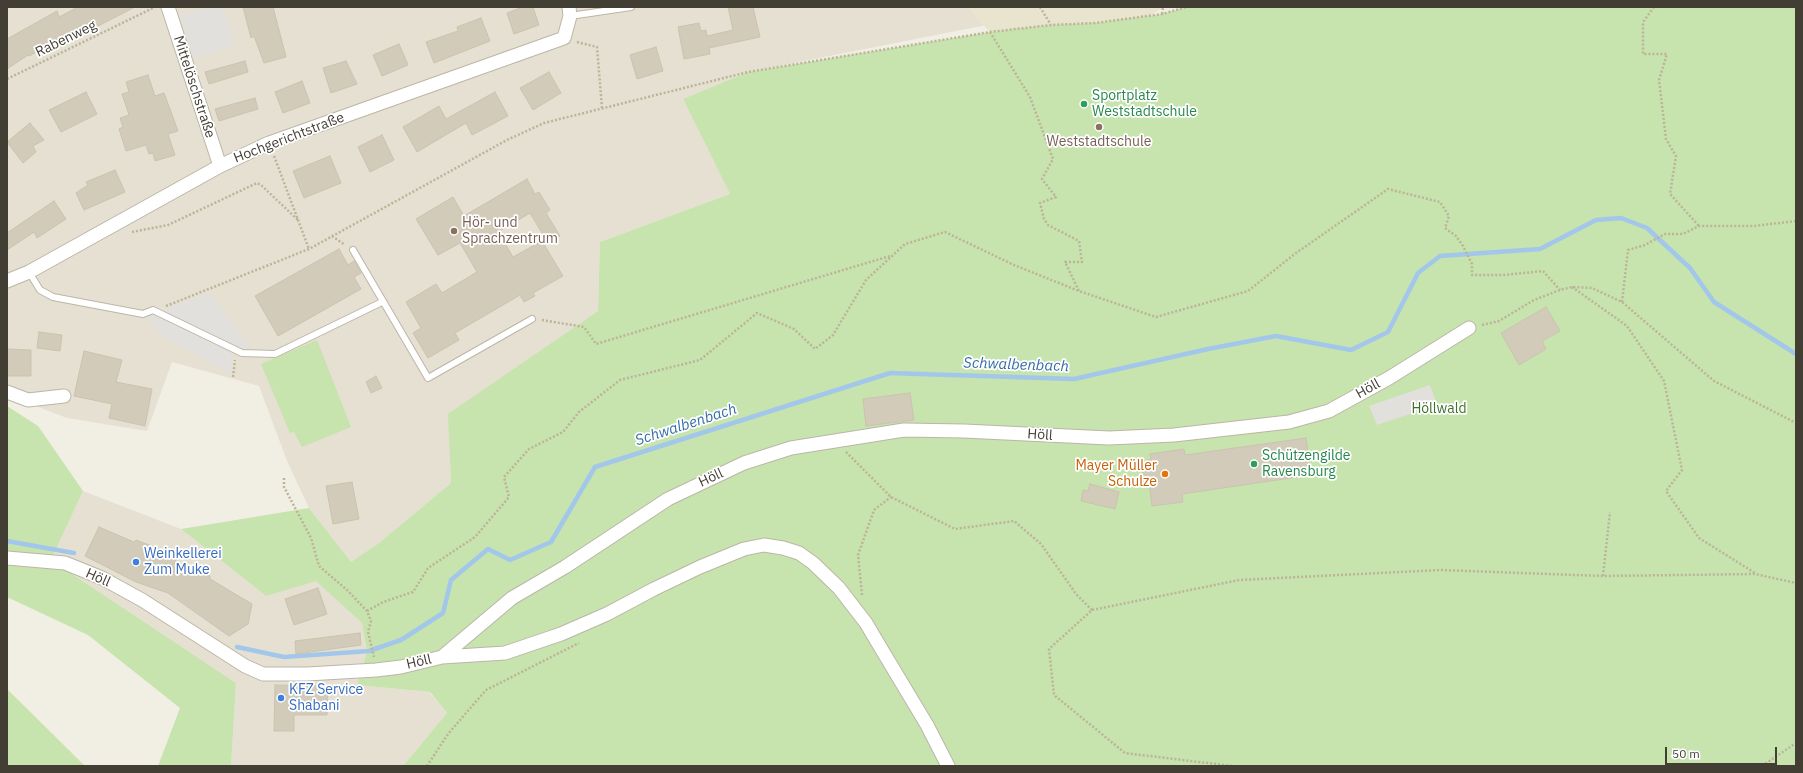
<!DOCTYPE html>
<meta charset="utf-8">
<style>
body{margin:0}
#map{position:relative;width:1803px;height:773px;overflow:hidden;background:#f1eee4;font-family:"IBM Plex Sans",sans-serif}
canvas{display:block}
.frame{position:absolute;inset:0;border:8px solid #433e34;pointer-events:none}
.scale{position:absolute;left:1665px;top:747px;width:112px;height:18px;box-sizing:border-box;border:2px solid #433e34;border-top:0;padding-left:5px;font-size:12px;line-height:14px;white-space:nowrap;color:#433e34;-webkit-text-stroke:3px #fff;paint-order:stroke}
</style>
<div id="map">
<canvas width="1803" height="773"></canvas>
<div class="frame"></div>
<div class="scale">50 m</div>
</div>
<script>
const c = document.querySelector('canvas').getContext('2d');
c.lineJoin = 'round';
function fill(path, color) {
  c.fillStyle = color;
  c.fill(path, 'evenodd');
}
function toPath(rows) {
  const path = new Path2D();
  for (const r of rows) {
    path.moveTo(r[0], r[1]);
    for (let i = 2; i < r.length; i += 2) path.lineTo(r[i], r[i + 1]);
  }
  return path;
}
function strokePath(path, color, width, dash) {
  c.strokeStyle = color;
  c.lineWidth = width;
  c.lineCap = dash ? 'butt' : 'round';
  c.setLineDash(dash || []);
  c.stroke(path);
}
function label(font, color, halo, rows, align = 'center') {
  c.font = font + ' "IBM Plex Sans",sans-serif';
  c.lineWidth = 3.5;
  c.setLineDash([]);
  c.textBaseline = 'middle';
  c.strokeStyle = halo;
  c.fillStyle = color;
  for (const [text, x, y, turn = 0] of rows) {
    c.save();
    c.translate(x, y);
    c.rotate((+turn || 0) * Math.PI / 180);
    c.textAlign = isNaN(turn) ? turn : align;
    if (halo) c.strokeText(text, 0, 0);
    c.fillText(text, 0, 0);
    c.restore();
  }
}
fill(toPath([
 [7,7,1078,7,748,72,683,99,730,194,600,242,598,311,449,414,451,483,379,543,351,562,309,508,287,461,259,386,172,362,147,431,67,418,7,395],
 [83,491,181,529,266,596,316,580,362,623,367,652,357,685,429,692,447,713,403,766,231,766,236,683,51,560]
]), '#e5e0d2');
fill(toPath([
 [967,7,1164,7,1115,36,1016,61]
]), '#e9e4ce');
fill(toPath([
 [1187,7,1796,7,1796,766,403,766,447,713,430,692,357,685,367,652,362,623,316,581,266,596,181,529,309,508,351,562,379,543,451,483,448,414,598,311,600,242,730,194,683,99,748,72,990,32,1051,25,1095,23,1162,14],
 [317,340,351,427,302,447,294,432,290,433,261,364],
 [7,406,38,426,83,491,51,560,236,683,231,766,158,766,180,708,88,635,7,597],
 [7,689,85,766,7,766]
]), '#c7e3ae');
fill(toPath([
 [210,7,224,7,235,45,193,58,181,16],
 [210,293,250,348,237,349,160,311],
 [154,314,233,353,231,374,159,334,147,315],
 [1430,385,1437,405,1377,425,1369,406]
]), '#e2e0dc');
strokePath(toPath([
 [7,541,74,553],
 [237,647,284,657,369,651,401,640,443,613,451,580,488,549,510,560,551,542,595,467,890,373,1074,379,1208,349,1276,336,1351,350,1388,332,1418,273,1440,256,1540,249,1596,220,1621,218,1647,228,1690,268,1714,302,1796,354]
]), '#a2c7eb', 4.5);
const building = toPath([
 [78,7,135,7,71,40,69,35,29,56,28,55,7,69,7,39,57,11,59,17,78,7],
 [243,7,273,7,286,57,264,63,254,36,251,38,243,7],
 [523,7,533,7,539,25,514,34,507,13,523,7],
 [728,7,753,7,760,37,709,48,710,54,684,59,678,27,699,23,701,31,706,30,707,36,733,30,728,7],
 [481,18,490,41,434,63,426,42,458,31,457,27,481,18],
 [399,44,408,65,382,76,373,55,399,44],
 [656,47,663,71,637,79,630,55,656,47],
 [245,61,248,72,209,84,205,72,245,61],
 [346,61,357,84,331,93,323,68,346,61],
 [549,72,561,93,533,110,520,88,549,72],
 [148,75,155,96,164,93,178,131,168,134,175,155,155,161,153,153,149,154,146,145,126,151,119,129,123,127,120,118,129,115,122,94,129,92,126,82,148,75],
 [302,81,310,103,283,113,275,92,302,81],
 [86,92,97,114,61,132,49,110,86,92],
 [495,92,508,116,472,135,466,123,417,152,403,127,439,106,446,119,495,92],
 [255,98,258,109,219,121,215,109,255,98],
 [30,123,44,140,33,146,36,152,23,163,7,142,30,123],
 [382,135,394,160,370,172,358,147,382,135],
 [330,156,341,183,304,198,293,171,330,156],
 [115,170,125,192,84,210,76,193,88,185,86,182,115,170],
 [527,179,535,194,539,192,550,210,546,213,560,236,548,243,530,213,498,232,513,257,542,241,563,276,533,293,535,296,524,302,520,295,455,333,459,340,428,358,413,333,421,328,406,302,436,284,442,293,477,272,460,243,438,255,416,219,453,197,464,216,527,179],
 [54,201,66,219,37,238,34,232,7,250,7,233,54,201],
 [339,249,348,265,354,261,361,273,354,277,361,289,278,336,255,296,339,249],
 [1546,307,1560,331,1542,341,1546,349,1519,365,1501,333,1546,307],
 [39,332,62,335,60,351,37,348,39,332],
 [7,349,31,350,31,376,7,376,7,349],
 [84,351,122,360,116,382,152,389,145,426,109,418,112,404,74,396,84,351],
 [376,376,382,388,371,393,366,382,376,376],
 [910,393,914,420,866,426,863,399,910,393],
 [1306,438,1311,475,1182,494,1183,502,1152,506,1149,483,1144,484,1142,464,1148,464,1147,460,1151,459,1150,454,1184,449,1185,455,1306,438],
 [352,482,359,519,333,524,326,486,352,482],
 [1090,484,1119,492,1115,509,1081,501,1083,490,1088,491,1090,484],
 [99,527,134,542,136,540,178,556,173,567,210,576,210,579,252,604,248,624,229,636,168,593,136,582,85,556,99,527],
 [318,588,327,614,294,625,285,599,318,588],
 [360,633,361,645,296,654,295,641,360,633],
 [275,685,328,686,327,715,294,715,294,731,274,731,275,685]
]);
fill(building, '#d2cbba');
strokePath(building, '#ccc3ae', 1);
const lane = toPath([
 [570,16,631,7],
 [353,250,428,378,532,319],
 [29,272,40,290,53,297,143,314,153,310,242,353,275,354,382,302]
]);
const street = toPath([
 [168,7,220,166],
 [7,281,29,272,220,166,269,143,564,38,570,16,569,7],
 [7,392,28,400,64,396],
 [7,558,65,563,102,578,142,600,245,666,263,674,307,674,376,670,401,667,442,657,505,653,561,634,607,614,654,589,700,567,744,549,764,545,783,548,799,553,813,563,839,588,866,623,882,650,927,725,948,766],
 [442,657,512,598,565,567,668,499,744,463,791,448,904,430,964,431,1109,438,1174,435,1289,422,1329,411,1389,378,1469,328]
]);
strokePath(lane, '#bcb6a7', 8);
strokePath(street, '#bcb6a7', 15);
strokePath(toPath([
 [1040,7,1051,25],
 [1654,7,1643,22,1643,54,1667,54,1659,80,1666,139,1676,156,1670,194,1699,226],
 [1162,14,1163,7],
 [990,32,1030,97,1053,159,1042,179,1056,197,1040,203,1044,219,1048,225,1079,241,1082,262,1065,262,1079,291],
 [577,42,597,47,602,108],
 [7,79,155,7],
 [274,156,309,249],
 [132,232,168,225,257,183,261,185,298,220],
 [332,236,345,245],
 [1572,287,1627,326,1664,381,1682,470,1666,491,1699,538,1755,573],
 [1622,302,1628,250,1645,245,1665,234,1683,234,1699,226,1754,226,1796,221],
 [166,306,309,249,507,140,544,123,748,72,990,32,1051,25,1095,23,1162,14,1187,7],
 [542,320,584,327,596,344,890,256],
 [1482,325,1499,321,1534,300,1560,290,1572,287,1592,288,1622,302,1714,381,1796,423],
 [233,377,235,360],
 [846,452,891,497,955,529,1014,521,1041,544,1076,594,1092,610],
 [284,478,284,487,311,538,319,566,347,590,367,611,371,621,368,632,374,657],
 [1603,576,1610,512],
 [862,595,858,555,874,510,891,497],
 [367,611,383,602,413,592,428,568,475,537,509,497,504,477,529,449,563,432,579,412,620,380,700,360,757,313,794,329,815,349,833,335,866,280,905,244,945,232,1014,265,1079,291,1156,317,1248,291,1296,253,1388,189,1440,202,1449,216,1445,228,1456,236,1463,246,1472,264,1472,275,1504,275,1543,271,1560,290],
 [427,766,448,734,486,690,579,643],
 [1232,766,1125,753,1054,695,1049,649,1092,610,1239,580,1440,570,1603,576,1755,574,1796,583],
 [1762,766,1796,743]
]), '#bdb399', 2.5, [2, 2]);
strokePath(lane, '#fff', 6);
strokePath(street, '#fff', 13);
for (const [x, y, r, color] of [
 [1084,104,4,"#2e9e5b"],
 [1099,127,4,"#8d6e63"],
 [454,231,4,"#8d6e63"],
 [1254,464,4,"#2e9e5b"],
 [1165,474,4,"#e8710a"],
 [136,562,4,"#3f7fe0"],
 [281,698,4,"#3f7fe0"]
]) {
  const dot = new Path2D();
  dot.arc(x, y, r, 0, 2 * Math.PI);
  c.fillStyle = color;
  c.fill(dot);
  strokePath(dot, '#fff', 1.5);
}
label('14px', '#433e34', '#fff', [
 ["Rabenweg",66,39,-26],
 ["Mittelöschstraße",194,87,72],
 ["Hochgerichtstraße",289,138,-21],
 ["Höll",1368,389,-29],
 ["Höll",1040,435,4],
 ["Höll",711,478,-25],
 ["Höll",98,578,24],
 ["Höll",419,662,-13]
]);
label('14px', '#27864d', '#fff', [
 ["Sportplatz",1092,96],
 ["Weststadtschule",1092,112],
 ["Schützengilde",1262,456],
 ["Ravensburg",1262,472]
], 'left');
label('14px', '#785e54', '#fff', [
 ["Weststadtschule",1099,142],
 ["Hör- und",462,223,"left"],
 ["Sprachzentrum",462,239,"left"]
]);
label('14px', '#3f702b', '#fff', [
 ["Höllwald",1439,409]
]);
label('14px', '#c56008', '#fff', [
 ["Mayer Müller",1157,466],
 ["Schulze",1157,482]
], 'right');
label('14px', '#366cbe', '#fff', [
 ["Weinkellerei",144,554],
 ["Zum Muke",144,570],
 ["KFZ Service",289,690],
 ["Shabani",289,706]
], 'left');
label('italic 15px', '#346ca8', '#fff', [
 ["Schwalbenbach",1016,365,2],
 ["Schwalbenbach",686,425,-18]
]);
</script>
